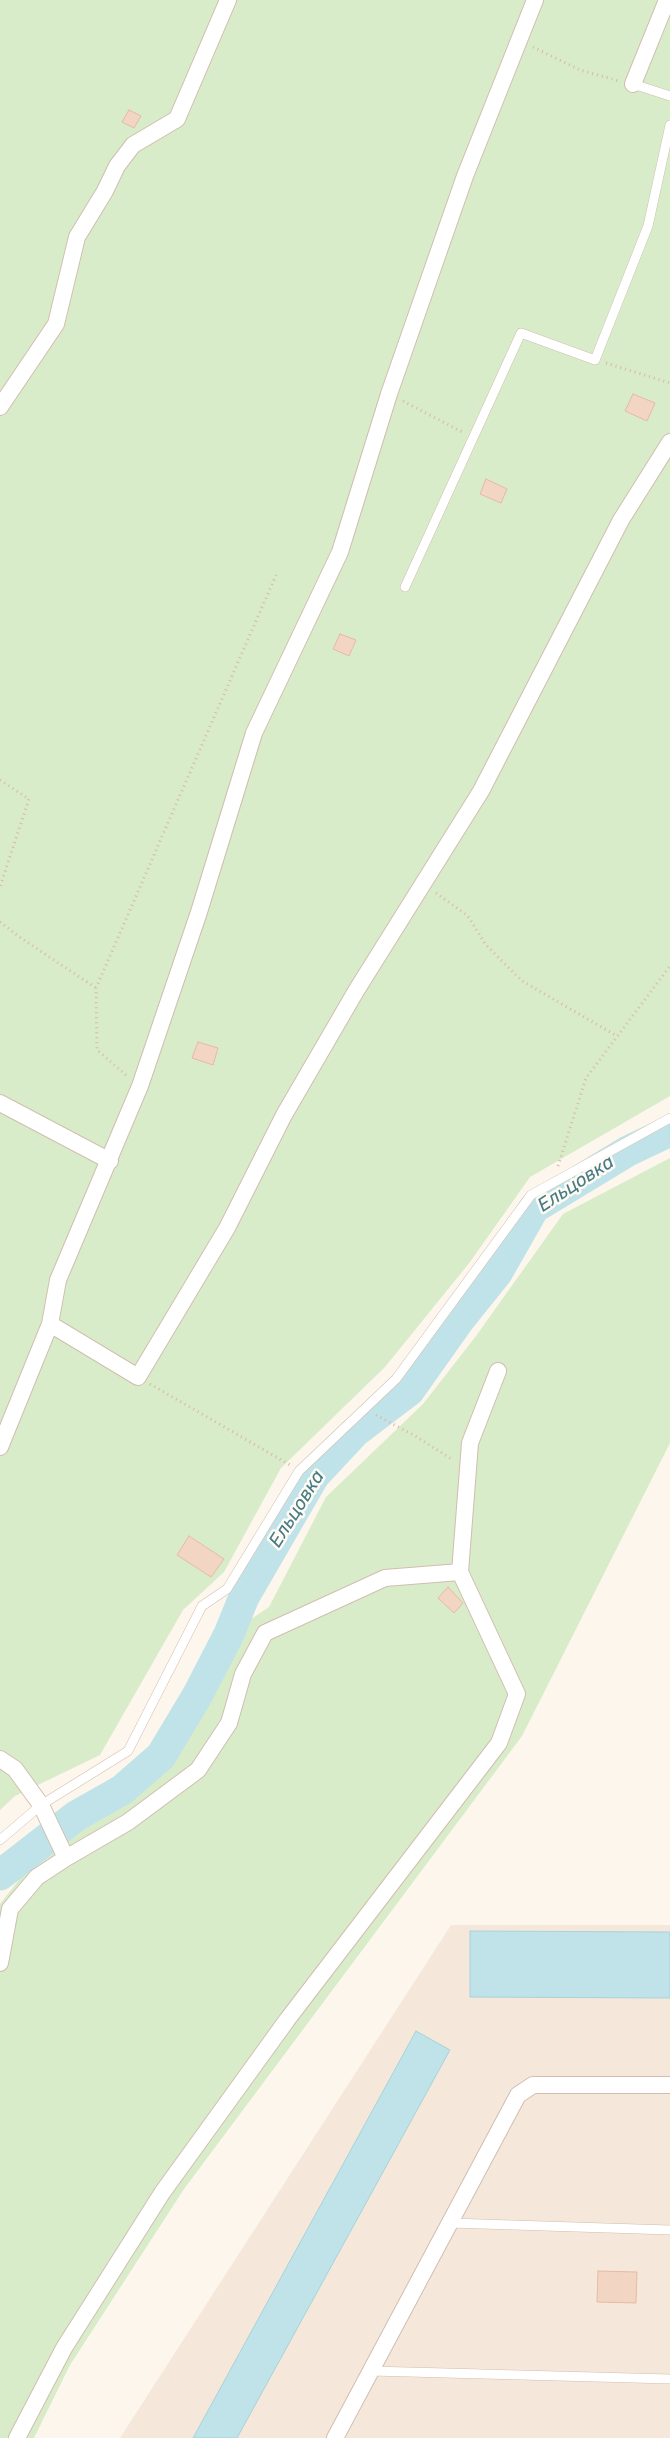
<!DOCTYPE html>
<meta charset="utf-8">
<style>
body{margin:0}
canvas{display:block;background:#fdf6ec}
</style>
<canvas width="670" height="2438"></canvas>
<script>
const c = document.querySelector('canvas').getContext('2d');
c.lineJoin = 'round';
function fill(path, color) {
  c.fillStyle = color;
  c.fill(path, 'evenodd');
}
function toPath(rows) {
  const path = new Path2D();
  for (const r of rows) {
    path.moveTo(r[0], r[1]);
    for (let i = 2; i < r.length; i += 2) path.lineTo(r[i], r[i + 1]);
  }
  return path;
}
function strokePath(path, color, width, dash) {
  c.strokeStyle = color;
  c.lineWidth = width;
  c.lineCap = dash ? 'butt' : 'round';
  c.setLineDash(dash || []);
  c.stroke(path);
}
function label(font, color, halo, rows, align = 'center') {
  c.font = font + ' Rubik,sans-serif';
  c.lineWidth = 5;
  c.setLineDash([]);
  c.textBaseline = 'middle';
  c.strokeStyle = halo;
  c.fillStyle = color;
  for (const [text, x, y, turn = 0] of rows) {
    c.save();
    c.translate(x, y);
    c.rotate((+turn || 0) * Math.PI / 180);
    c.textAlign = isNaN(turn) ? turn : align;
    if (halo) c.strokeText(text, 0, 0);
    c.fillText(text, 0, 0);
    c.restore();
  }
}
fill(toPath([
 [451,1925,670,1925,670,2438,120,2438]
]), '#f5e8da');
fill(toPath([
 [0,0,670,0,670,1096,530,1177,470,1262,385,1367,281,1468,224,1572,183,1610,100,1755,15,1796,0,1810],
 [670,1158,670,1443,522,1736,184,2189,70,2365,34,2438,0,2438,0,1904,47,1844,95,1808,173,1762,213,1690,235,1630,269,1607,326,1497,423,1404,476,1336,563,1214]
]), '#d8ecc9');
const water = toPath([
 [470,1931,670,1932,670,1998,470,1997,470,1931],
 [416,2031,450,2050,237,2438,193,2438,416,2031]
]);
fill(water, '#bfe3e8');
strokePath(water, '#a5d3da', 1);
strokePath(toPath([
 [0,1875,76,1816,122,1790,161,1756,197,1696,229,1634,244,1597,314,1476,355,1432,409,1391,460,1319,497,1273,534,1208,628,1151,670,1131]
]), '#bfe3e8', 31);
const building = toPath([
 [129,110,141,116,134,128,122,122,129,110],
 [633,394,655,403,647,421,625,411,633,394],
 [486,479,507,489,501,503,480,494,486,479],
 [340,634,356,640,349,656,333,649,340,634],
 [198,1042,218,1048,213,1065,192,1058,198,1042],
 [189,1536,224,1559,211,1577,177,1555,189,1536],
 [448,1587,463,1603,454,1613,438,1598,448,1587],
 [598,2271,637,2272,636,2303,597,2302,598,2271]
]);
fill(building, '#f3d5c3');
strokePath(building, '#e6bba3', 1);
const service = toPath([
 [633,84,670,96],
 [405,587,521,333,595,360,648,226,670,125],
 [0,1840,41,1805,128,1751,202,1606,227,1589,299,1471,396,1379,531,1195,670,1118],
 [450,2223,670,2230],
 [371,2371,670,2379]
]);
const minor = toPath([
 [633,84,667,0],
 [0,407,56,324,77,237,105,191,117,166,133,145,177,119,228,0],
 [0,1103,110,1161],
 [50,1324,138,1377,227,1228,284,1115,356,991,481,791,621,520,670,442],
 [0,1447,50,1324,58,1280,140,1086,199,912,254,733,340,552,389,394,465,176,535,0],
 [0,1759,15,1769,41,1805,66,1858],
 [0,1963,10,1909,37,1877,66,1858,128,1822,198,1770,229,1723,243,1674,265,1633,385,1578,460,1572],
 [17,2438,64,2348,162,2193,287,2020,499,1743,517,1694,460,1572,470,1443,498,1371],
 [335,2438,518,2095,533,2085,670,2085]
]);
strokePath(service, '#d1beb0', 10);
strokePath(minor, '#d1beb0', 18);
strokePath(toPath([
 [533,47,580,70,619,81],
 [606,363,670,383],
 [403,401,464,433],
 [0,780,29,799,0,887],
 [436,893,468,916,486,945,522,981,617,1036],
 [0,922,21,938,96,988],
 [126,1075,97,1050,96,988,276,575],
 [558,1166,586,1078,670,966],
 [150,1384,290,1465],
 [376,1415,417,1437,453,1460]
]), '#d9b8a5', 3, [1, 4]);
strokePath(service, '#fff', 9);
strokePath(minor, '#fff', 16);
label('italic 19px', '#437c86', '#fffaf3', [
 ["Ельцовка",576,1184,-33],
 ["Ельцовка",297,1509,-58]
]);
</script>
